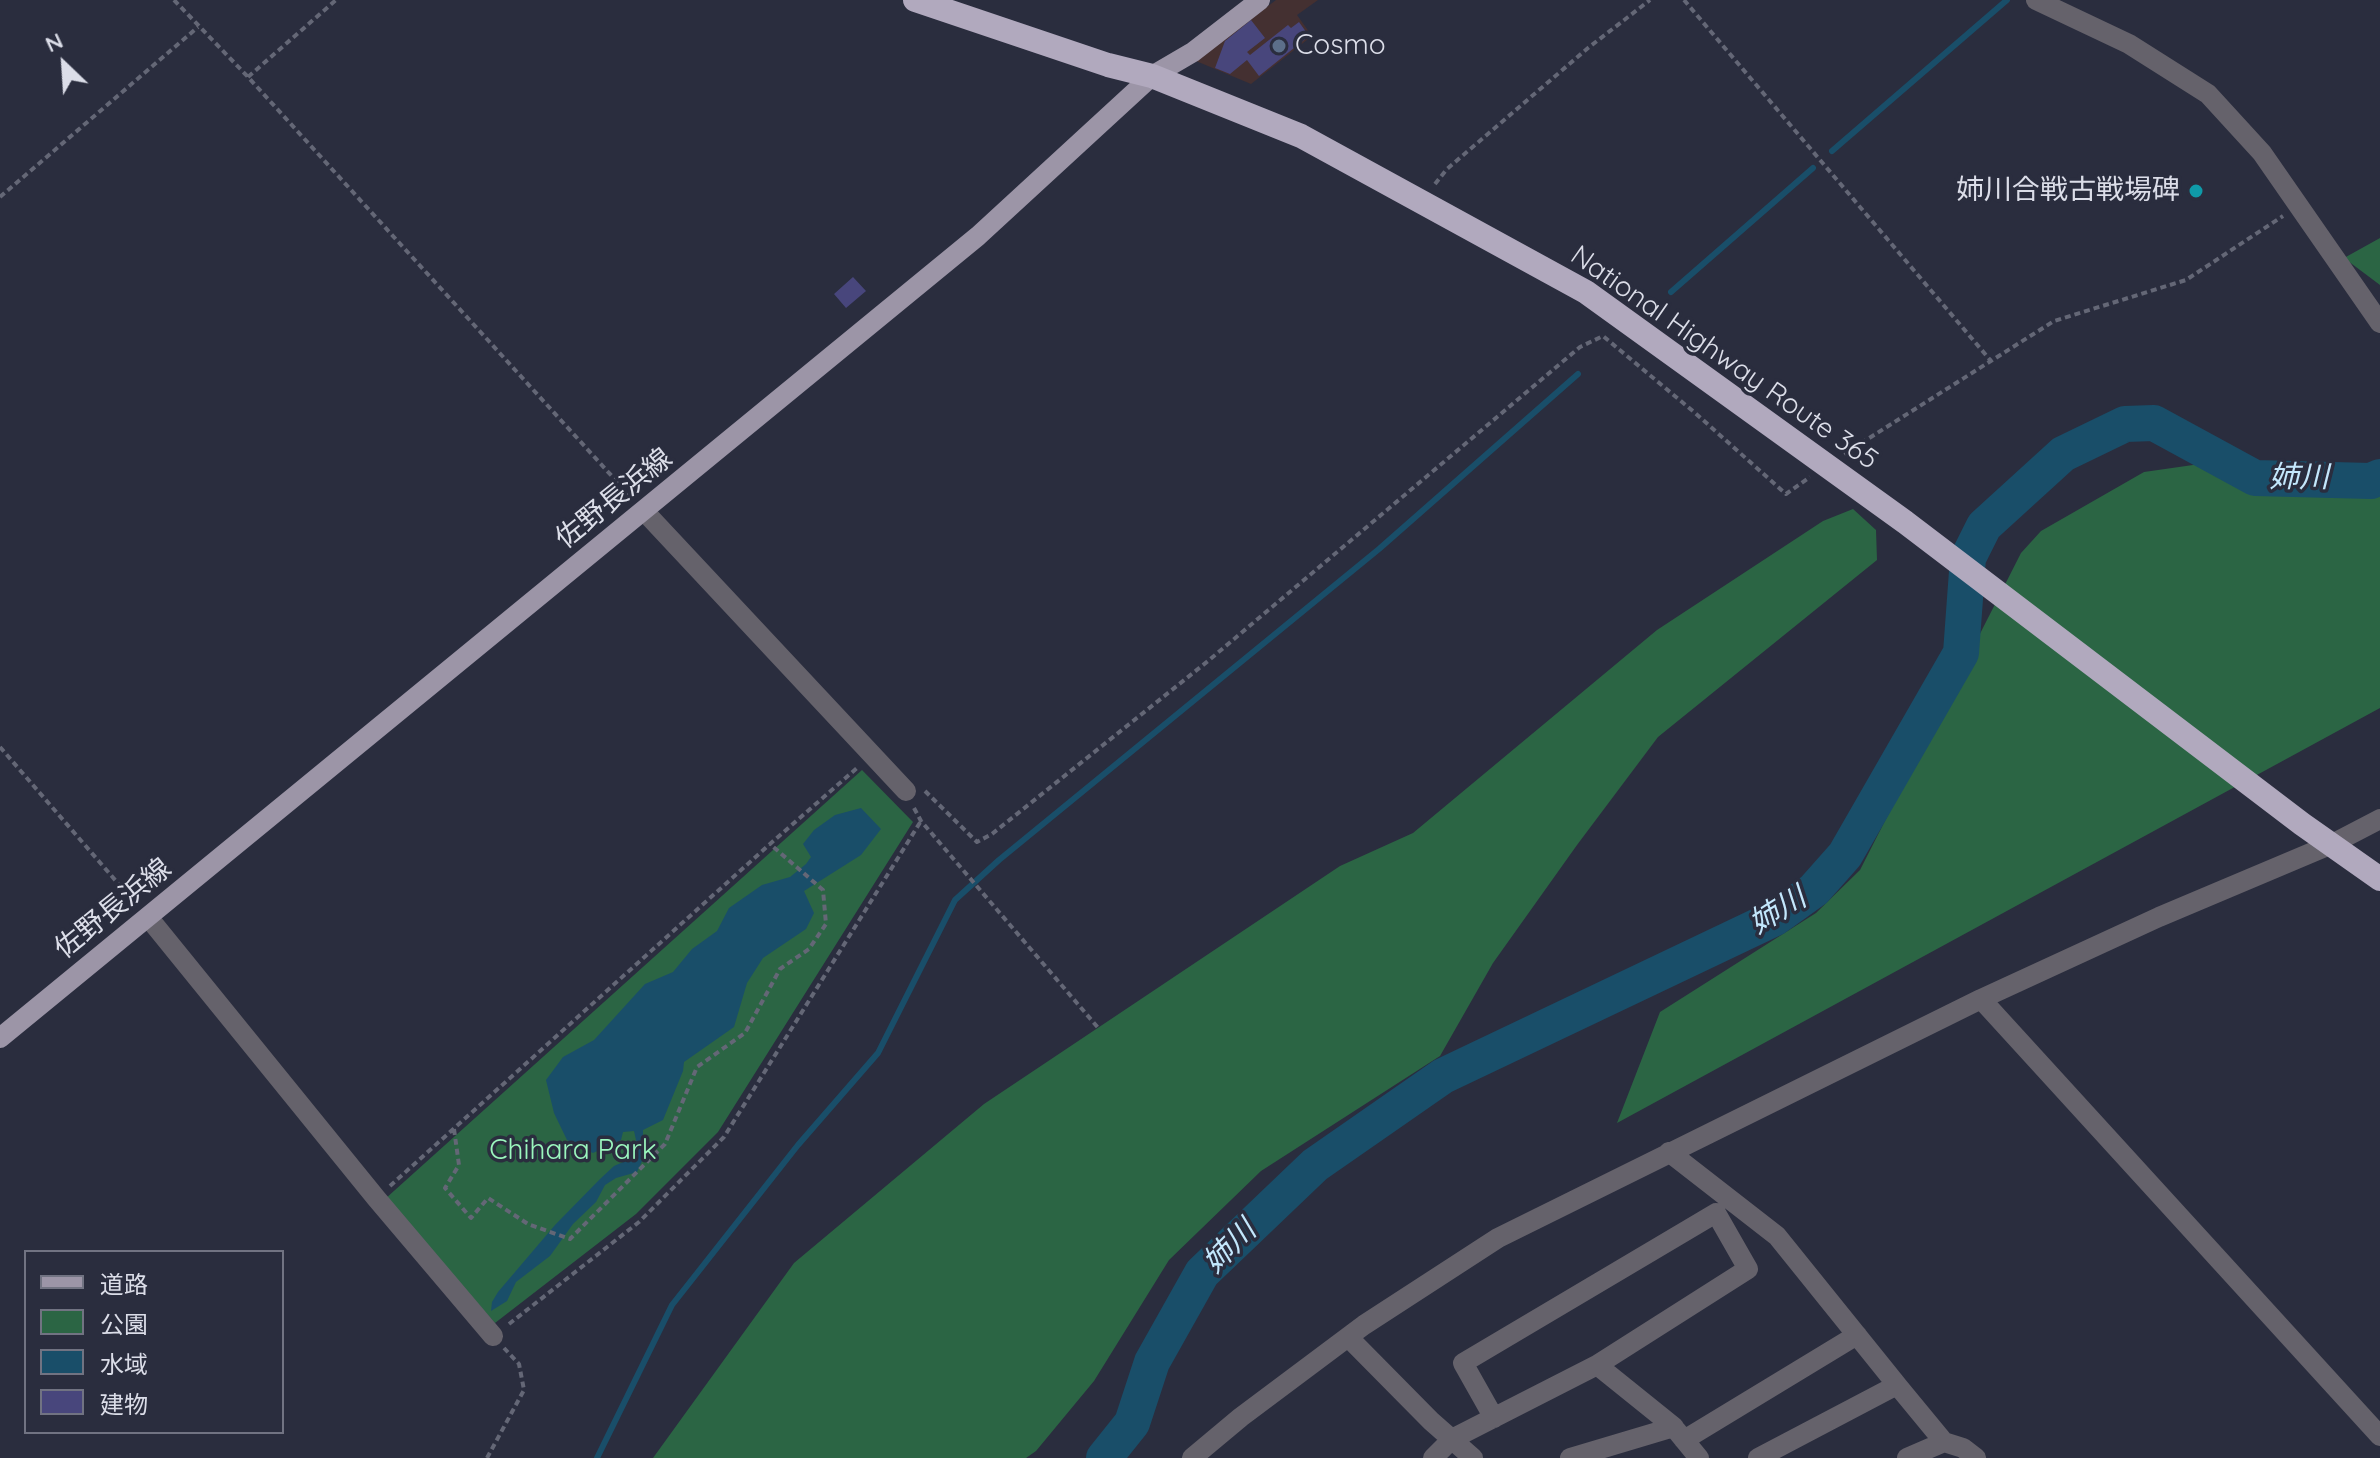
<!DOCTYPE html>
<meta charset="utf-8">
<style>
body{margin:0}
#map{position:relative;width:2380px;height:1458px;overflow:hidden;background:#2a2d3e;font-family:Quicksand,"Noto Sans JP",sans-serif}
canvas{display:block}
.legend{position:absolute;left:24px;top:1250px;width:260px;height:184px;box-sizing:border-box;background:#2a2d3e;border:2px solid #717382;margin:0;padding:10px 14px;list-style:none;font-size:24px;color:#dbdde8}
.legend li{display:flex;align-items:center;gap:16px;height:40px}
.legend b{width:40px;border:2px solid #717382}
.north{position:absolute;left:24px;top:24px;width:80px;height:80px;-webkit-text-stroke:6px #2a2d3e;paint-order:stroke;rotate:335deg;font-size:22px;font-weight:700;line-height:32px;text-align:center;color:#dbdde8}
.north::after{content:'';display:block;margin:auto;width:28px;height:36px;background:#dbdde8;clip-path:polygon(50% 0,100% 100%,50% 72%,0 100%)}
</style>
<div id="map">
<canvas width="2380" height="1458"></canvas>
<ul class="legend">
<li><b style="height:10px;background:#9c95a7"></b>道路</li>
<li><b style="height:22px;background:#2b6544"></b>公園</li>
<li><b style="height:22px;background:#194e69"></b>水域</li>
<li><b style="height:22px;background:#48467c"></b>建物</li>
</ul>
<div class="north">N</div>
</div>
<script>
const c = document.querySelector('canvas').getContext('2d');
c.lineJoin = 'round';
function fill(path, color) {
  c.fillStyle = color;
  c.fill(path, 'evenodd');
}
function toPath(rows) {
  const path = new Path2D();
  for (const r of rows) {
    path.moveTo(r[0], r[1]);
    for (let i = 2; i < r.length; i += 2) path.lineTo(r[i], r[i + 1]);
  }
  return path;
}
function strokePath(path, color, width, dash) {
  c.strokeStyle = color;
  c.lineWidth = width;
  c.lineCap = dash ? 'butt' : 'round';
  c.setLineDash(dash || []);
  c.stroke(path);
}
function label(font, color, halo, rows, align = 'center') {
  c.font = font + ' Quicksand,"Noto Sans JP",sans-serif';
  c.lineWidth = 7;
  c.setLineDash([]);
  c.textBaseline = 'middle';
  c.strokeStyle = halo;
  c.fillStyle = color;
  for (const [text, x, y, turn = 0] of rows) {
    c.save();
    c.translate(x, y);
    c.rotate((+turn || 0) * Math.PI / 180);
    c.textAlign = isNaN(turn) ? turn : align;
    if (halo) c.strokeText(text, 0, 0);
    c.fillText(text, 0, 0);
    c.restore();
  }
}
fill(toPath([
 [1276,0,1318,0,1297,15,1312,36,1251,84,1196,61]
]), '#443031');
fill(toPath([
 [2380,238,2380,285,2344,258],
 [2207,463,2265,493,2380,490,2380,708,1617,1123,1660,1012,1816,913,1860,870,2021,553,2041,531,2144,472],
 [1853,509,1876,530,1877,560,1658,737,1577,845,1493,963,1440,1056,1261,1171,1169,1260,1094,1381,1036,1451,1026,1458,653,1458,794,1263,984,1104,1340,866,1413,833,1657,630,1823,521],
 [862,770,913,822,718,1132,636,1214,495,1323,385,1199]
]), '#2b6544');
fill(toPath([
 [861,808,881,829,861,855,804,891,814,913,806,929,763,958,747,983,734,1027,684,1062,683,1071,663,1120,643,1130,643,1159,637,1172,616,1178,605,1185,596,1202,573,1224,550,1256,516,1282,507,1301,491,1311,492,1302,498,1292,555,1225,600,1179,614,1166,630,1159,638,1149,634,1131,623,1132,621,1140,593,1153,567,1140,554,1113,546,1080,563,1057,594,1040,645,984,673,972,692,949,717,931,729,908,762,885,790,877,806,864,811,857,803,844,814,830,835,815]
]), '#194e69');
strokePath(toPath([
 [1832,151,2007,0],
 [1671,292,1813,168],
 [597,1458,672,1305,798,1145,878,1053,955,900,999,860,1379,549,1578,374]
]), '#194e69', 6);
strokePath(toPath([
 [1104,1458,1132,1423,1152,1362,1202,1273,1315,1165,1443,1076,1775,918,1814,890,1845,855,1961,653,1968,558,1984,526,2063,454,2125,424,2154,423,2255,478,2371,481,2380,477]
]), '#194e69', 36);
fill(toPath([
 [1251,20,1265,38,1247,52,1250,55,1288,25,1291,28,1299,22,1309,36,1259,76,1247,60,1230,74,1215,68,1225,41],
 [853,277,866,291,846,308,834,294]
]), '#48467c');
strokePath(toPath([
 [174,0,248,77,630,496],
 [1684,0,1991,361],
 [248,77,336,0],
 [1435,184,1447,169,1588,48,1650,0],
 [0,197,198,27],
 [1844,454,2054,321,2186,280,2283,216],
 [0,747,135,903],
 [925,791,977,842,992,834,1208,661,1580,347,1603,336,1694,412,1786,494,1810,477],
 [914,808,921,821,1100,1030],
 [454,1129,459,1165,445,1188,471,1218,488,1198,528,1224,570,1239,665,1144,697,1067,745,1033,780,969,809,949,826,924,823,890,770,844],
 [390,1186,770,844,857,768],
 [509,1324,639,1222,724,1137,921,821],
 [487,1458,524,1390,519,1364,504,1348]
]), '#646776', 4, [6, 4]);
strokePath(toPath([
 [2036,0,2129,44,2208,94,2262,153,2380,323],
 [644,511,906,791],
 [148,917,376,1198,493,1336],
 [1981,999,2380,1436],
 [1669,1152,1777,1236,1897,1385,1758,1458],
 [1348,1337,1431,1421,1473,1458],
 [1897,1385,1944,1442,1907,1458],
 [1494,1418,1463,1363,1716,1213,1748,1269,1597,1365],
 [1676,1430,1699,1458],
 [1684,1440,1857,1335],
 [1944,1442,1963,1448,1976,1458],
 [1192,1458,1241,1417,1364,1325,1498,1238,1981,999,2159,917,2332,844,2380,819],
 [1433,1458,1452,1439,1597,1365,1674,1427,1570,1458]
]), '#65626b', 20);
strokePath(toPath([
 [0,1038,978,236,1152,76,1193,52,1260,0]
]), '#9c95a7', 20);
strokePath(toPath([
 [915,0,1108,65,1152,76,1301,136,1586,292,1905,522,2302,824,2380,879]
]), '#b1a9be', 24);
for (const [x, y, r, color] of [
 [1279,46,8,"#5c6f8a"],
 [2196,191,8,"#0f9aa8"]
]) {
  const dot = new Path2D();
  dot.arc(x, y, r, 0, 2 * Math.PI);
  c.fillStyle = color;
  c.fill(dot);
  strokePath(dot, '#2a2d3e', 3);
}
label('28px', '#dbdde8', '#2a2d3e', [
 ["Cosmo",1295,46],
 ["姉川合戦古戦場碑",2180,191,"right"]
], 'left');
label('28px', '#dbdde8', '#2a2d3e', [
 ["National Highway Route 365",1724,358,35],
 ["佐野長浜線",614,499,-39],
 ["佐野長浜線",113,909,-39]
]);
label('28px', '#9bf7be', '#2a2d3e', [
 ["Chihara Park",573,1151]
]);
label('italic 30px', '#c3e7fc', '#2a2d3e', [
 ["姉川",2299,478],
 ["姉川",1778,911,-32],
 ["姉川",1230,1247,-45]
]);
</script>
